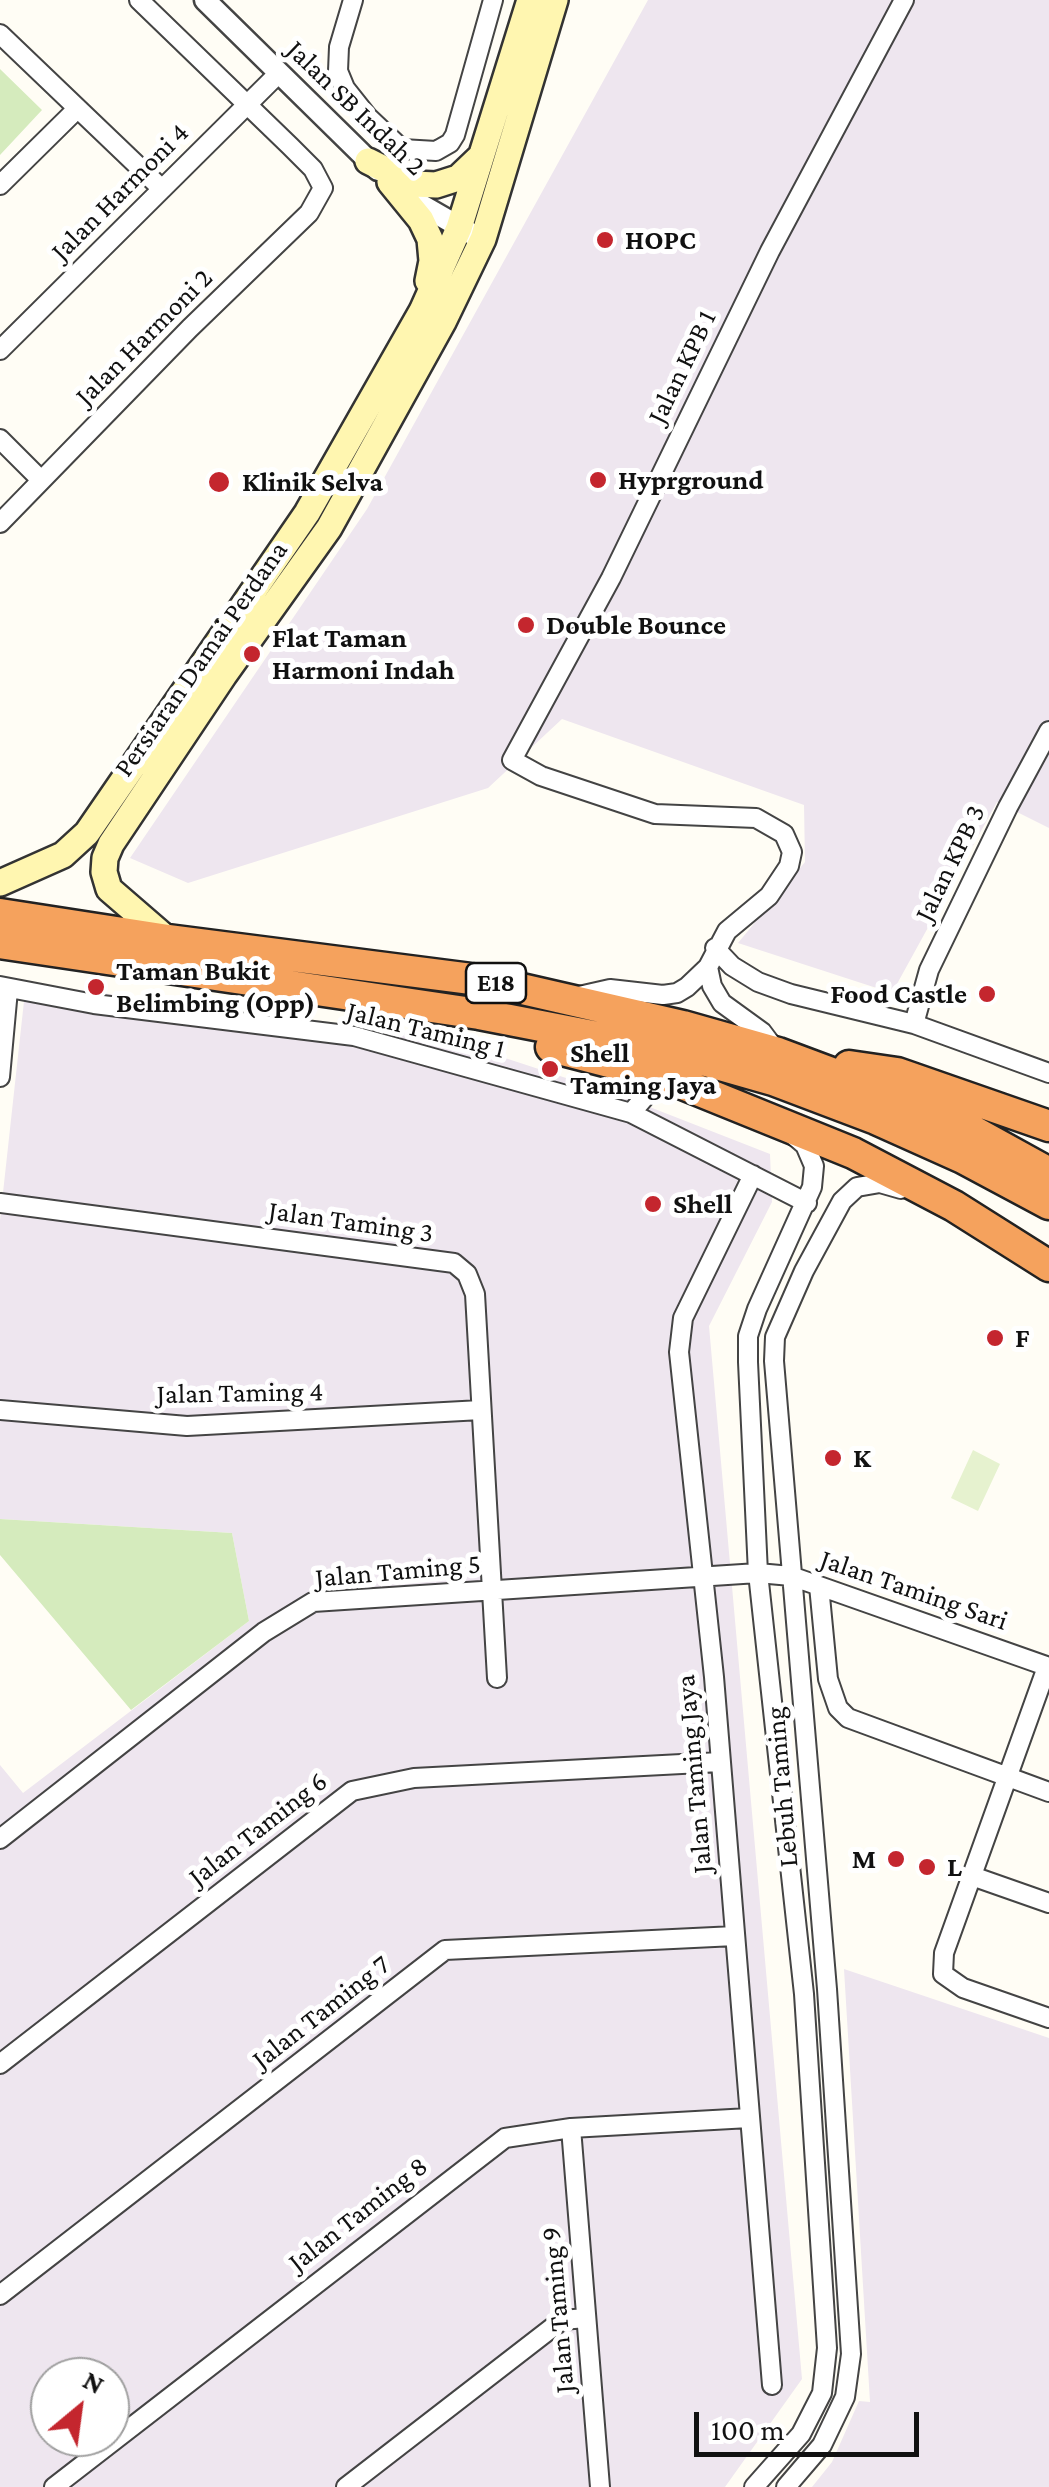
<!DOCTYPE html>
<style>
body{margin:0}
#map{position:relative;width:1049px;height:2487px;overflow:hidden;background:#fffdf5;font-family:"Crimson Pro",serif}
canvas{display:block}
.north{position:absolute;left:30px;top:2357px;width:100px;height:100px;box-sizing:border-box;background:#fff;border:2px solid #a0a0a0;border-radius:50%;rotate:29deg;font-size:28px;font-weight:700;line-height:40px;text-align:center;color:#111}
.north::after{content:'';display:block;margin:auto;width:35px;height:45px;background:#c4262e;clip-path:polygon(50% 0,100% 100%,50% 72%,0 100%)}
.scale{position:absolute;left:694px;top:2412px;width:225px;height:45px;box-sizing:border-box;border:5px solid #111;border-top:0;padding-left:12px;font-size:30px;line-height:35px;white-space:nowrap;color:#111;-webkit-text-stroke:8px #fff;paint-order:stroke}
</style>
<div id="map">
<canvas width="1049" height="2487"></canvas>
<div class="north">N</div>
<div class="scale">100 m</div>
</div>
<script>
const c = document.querySelector('canvas').getContext('2d');
c.lineJoin = 'round';
function fill(path, color) {
  c.fillStyle = color;
  c.fill(path, 'evenodd');
}
function toPath(rows) {
  const path = new Path2D();
  for (const r of rows) {
    path.moveTo(r[0], r[1]);
    for (let i = 2; i < r.length; i += 2) path.lineTo(r[i], r[i + 1]);
  }
  return path;
}
function strokePath(path, color, width, dash) {
  c.strokeStyle = color;
  c.lineWidth = width;
  c.lineCap = dash ? 'butt' : 'round';
  c.setLineDash(dash || []);
  c.stroke(path);
}
function label(font, color, halo, rows, align = 'center') {
  c.font = font + ' "Crimson Pro",serif';
  c.lineWidth = 10;
  c.setLineDash([]);
  c.textBaseline = 'middle';
  c.strokeStyle = halo;
  c.fillStyle = color;
  for (const [text, x, y, turn = 0] of rows) {
    c.save();
    c.translate(x, y);
    c.rotate((+turn || 0) * Math.PI / 180);
    c.textAlign = isNaN(turn) ? turn : align;
    if (halo) c.strokeText(text, 0, 0);
    c.fillText(text, 0, 0);
    c.restore();
  }
}
fill(toPath([
 [648,0,1049,0,1049,828,997,802,892,993,738,943,805,862,804,805,562,719,488,788,188,883,130,858,367,509],
 [26,983,444,1038,624,1097,770,1154,772,1202,709,1326,802,2379,725,2487,0,2487,0,1765,23,1793,249,1621,232,1533,0,1519,0,1220],
 [50,2377,110,2377,110,2437,50,2437],
 [844,1969,1049,2038,1049,2487,812,2487,832,2462,859,2401,870,2402]
]), '#eee6ef');
fill(toPath([
 [0,69,42,110,0,155],
 [0,1519,232,1533,249,1621,131,1710,0,1555]
]), '#d5ebbd');
fill(toPath([
 [973,1450,1000,1464,978,1511,951,1498]
]), '#e6f2cf');
const minor = toPath([
 [353,0,339,47,338,71,345,88,368,117,402,149,436,151,450,143,455,135,493,0],
 [0,34,162,189],
 [0,185,77,109],
 [0,350,279,73],
 [0,439,41,480],
 [0,523,190,328,309,213,323,188,313,169,290,146,139,0],
 [715,948,732,966,758,982,791,994,914,1024,1049,1073],
 [708,967,712,986,722,1003,762,1032,777,1052],
 [0,986,94,1004,354,1036,631,1113,807,1203],
 [579,996,610,989,663,995,677,993,687,987,708,967,727,931,769,896,789,866,792,852,784,834,756,818,655,814,541,776,512,760,611,578,770,251,904,0],
 [914,1024,929,970,1008,807,1049,731],
 [0,1077,8,990],
 [631,1113,663,1076],
 [753,1175,683,1318,679,1352,714,1677,772,2385],
 [0,1203,454,1263,467,1274,475,1294,497,1678],
 [0,1410,187,1426,481,1410],
 [819,1586,828,1679,838,1708,848,1718,1049,1792],
 [1047,1667,944,1953,943,1974,963,1988,1049,2018],
 [0,1839,264,1632,313,1602,758,1573,791,1576,1049,1667],
 [972,1876,1049,1903],
 [0,2064,352,1791,414,1778,720,1762],
 [571,2128,600,2487],
 [0,2295,445,1950,735,1936],
 [54,2487,505,2138,571,2128,749,2118],
 [346,2487,562,2320,586,2318],
 [754,2487,801,2434,822,2393,827,2348,804,1994,758,1573,748,1362,748,1336,757,1309,812,1187,814,1166,805,1145,793,1135],
 [786,2487,822,2445,845,2397,851,2354,827,1989,774,1361,775,1337,804,1271,842,1201,857,1187,880,1183,901,1189]
]);
const tertiary = toPath([
 [205,0,378,170],
 [411,199,472,234]
]);
const secondary = toPath([
 [368,161,414,184,436,185,458,178,479,158],
 [390,182,421,220,430,239,432,261,428,281],
 [0,883,63,855,87,833,307,513,422,311,459,228,530,0],
 [168,940,109,889,104,872,105,858,111,844,224,675,329,528,443,322,483,239,555,0]
]);
const motorway = toPath([
 [0,914,168,940,487,981,683,1026,778,1053,885,1093,975,1132,1049,1173],
 [0,943,479,1014,675,1052,773,1080,876,1119,963,1158,1049,1204],
 [551,1047,663,1076,853,1153,954,1206,1049,1266],
 [849,1066,897,1073,1049,1126]
]);
strokePath(minor, '#444', 22);
strokePath(tertiary, '#444', 25);
strokePath(secondary, '#333', 30);
strokePath(motorway, '#222', 35);
strokePath(minor, '#fff', 18);
strokePath(tertiary, '#fff', 20);
strokePath(secondary, '#fff6b0', 25);
strokePath(motorway, '#f5a25d', 30);
for (const [x, y, r, color] of [
 [605,240,10,"#c4262e"],
 [598,480,10,"#c4262e"],
 [219,482,12,"#c4262e"],
 [526,625,10,"#c4262e"],
 [252,654,10,"#c4262e"],
 [96,987,10,"#c4262e"],
 [987,994,10,"#c4262e"],
 [550,1069,10,"#c4262e"],
 [653,1204,10,"#c4262e"],
 [995,1338,10,"#c4262e"],
 [833,1458,10,"#c4262e"],
 [896,1859,10,"#c4262e"],
 [927,1867,10,"#c4262e"]
]) {
  const dot = new Path2D();
  dot.arc(x, y, r, 0, 2 * Math.PI);
  c.fillStyle = color;
  c.fill(dot);
  strokePath(dot, '#fff', 4);
}
for (const [x, y, w] of [
 [496,983,60]
]) {
  const box = new Path2D();
  box.roundRect(x - w / 2, y - 20, w, 40, 8);
  c.fillStyle = '#fff';
  c.fill(box);
  strokePath(box, '#111', 2.5);
}
label('bold 25px', '#111', null, [
 ["E18",496,983]
]);
label('28px', '#111', '#fff', [
 ["Jalan SB Indah 2",356,108,44],
 ["Jalan Harmoni 4",120,192,-45],
 ["Jalan Harmoni 2",144,337,-45],
 ["Jalan KPB 1",682,367,-64],
 ["Persiaran Damai Perdana",201,659,-55],
 ["Jalan KPB 3",950,863,-64],
 ["Jalan Taming 1",426,1030,14],
 ["Jalan Taming 3",351,1222,8],
 ["Jalan Taming 4",240,1393,-1],
 ["Jalan Taming 5",398,1571,-5],
 ["Jalan Taming Sari",914,1590,19],
 ["Jalan Taming Jaya",694,1774,-95],
 ["Lebuh Taming",782,1787,-95],
 ["Jalan Taming 6",258,1829,-38],
 ["Jalan Taming 7",321,2012,-38],
 ["Jalan Taming 8",358,2214,-38],
 ["Jalan Taming 9",558,2310,-95]
]);
label('bold 28px', '#111', '#fff', [
 ["HOPC",625,240],
 ["Hyprground",618,480],
 ["Klinik Selva",242,482],
 ["Double Bounce",546,625],
 ["Flat Taman",272,638],
 ["Harmoni Indah",272,670],
 ["Taman Bukit",116,971],
 ["Belimbing (Opp)",116,1003],
 ["Food Castle",967,994,"right"],
 ["Shell",570,1053],
 ["Taming Jaya",570,1085],
 ["Shell",673,1204],
 ["F",1015,1338],
 ["K",853,1458],
 ["M",876,1859,"right"],
 ["L",947,1867]
], 'left');
</script>
